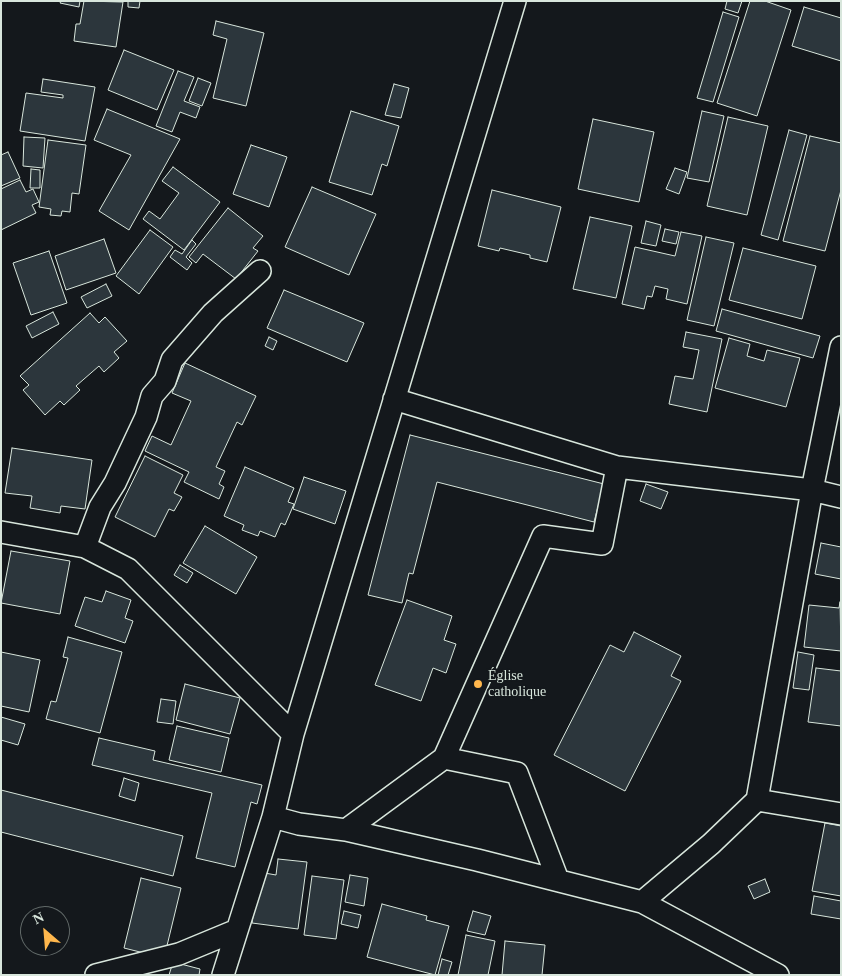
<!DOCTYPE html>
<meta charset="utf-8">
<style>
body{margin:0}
#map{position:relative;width:842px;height:976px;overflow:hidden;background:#14181c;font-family:"Times New Roman",serif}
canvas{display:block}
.frame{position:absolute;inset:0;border:2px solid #d8e6dc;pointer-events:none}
.north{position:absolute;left:20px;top:906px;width:50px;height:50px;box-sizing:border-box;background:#14181c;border:1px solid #626a69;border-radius:50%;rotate:333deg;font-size:14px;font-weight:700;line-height:20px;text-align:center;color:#d8e6dc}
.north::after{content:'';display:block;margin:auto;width:18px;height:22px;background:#ffb74d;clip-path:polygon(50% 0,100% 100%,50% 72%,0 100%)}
</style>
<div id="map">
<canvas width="842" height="976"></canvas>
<div class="frame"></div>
<div class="north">N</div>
</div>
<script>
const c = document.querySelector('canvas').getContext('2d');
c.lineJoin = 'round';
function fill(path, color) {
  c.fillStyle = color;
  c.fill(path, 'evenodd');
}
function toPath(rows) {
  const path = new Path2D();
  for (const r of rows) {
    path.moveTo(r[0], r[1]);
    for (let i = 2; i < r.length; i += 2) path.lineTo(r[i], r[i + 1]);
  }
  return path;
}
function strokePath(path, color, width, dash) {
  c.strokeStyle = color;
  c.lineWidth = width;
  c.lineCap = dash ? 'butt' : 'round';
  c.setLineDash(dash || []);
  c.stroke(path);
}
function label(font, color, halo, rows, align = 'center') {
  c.font = font + ' "Times New Roman",serif';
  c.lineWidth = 4;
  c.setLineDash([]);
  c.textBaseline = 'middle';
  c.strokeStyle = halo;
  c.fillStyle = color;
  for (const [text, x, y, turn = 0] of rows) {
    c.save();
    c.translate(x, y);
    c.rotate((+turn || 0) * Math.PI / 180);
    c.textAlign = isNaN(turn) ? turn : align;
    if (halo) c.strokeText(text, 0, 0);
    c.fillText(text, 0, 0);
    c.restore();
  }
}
const building = toPath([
 [61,1,80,1,79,7,60,3,61,1],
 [84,1,123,2,116,47,74,41,76,24,80,24,84,1],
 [128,1,140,1,139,8,128,7,128,1],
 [727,1,742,1,738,13,725,9,727,1],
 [750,1,765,1,791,10,757,116,717,103,750,1],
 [804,7,841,18,841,61,792,46,804,7],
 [723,12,739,17,713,102,697,98,723,12],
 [216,21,264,33,246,106,213,98,227,39,213,35,216,21],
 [124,50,174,70,157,110,108,90,124,50],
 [178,71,194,77,184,101,200,107,196,118,180,112,172,132,156,126,178,71],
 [198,78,211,83,202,106,189,101,198,78],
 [43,79,95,87,85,141,20,131,26,93,63,98,63,95,41,92,43,79],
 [394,84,409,88,401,118,385,115,394,84],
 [107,109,180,139,129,230,99,211,131,155,94,140,107,109],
 [351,111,399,126,387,166,382,164,372,195,329,182,351,111],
 [702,111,724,116,709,182,687,178,702,111],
 [728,117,768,126,747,215,707,206,728,117],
 [593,119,654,132,639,202,578,189,593,119],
 [789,130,807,135,778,240,761,235,789,130],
 [810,136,841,143,841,190,825,251,783,241,810,136],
 [24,137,45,138,43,168,23,166,24,137],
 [48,140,86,145,79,194,72,193,70,212,62,211,61,216,50,215,51,209,39,207,48,140],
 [251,145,287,157,269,207,233,194,251,145],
 [8,152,20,178,1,186,1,155,8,152],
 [173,167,220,202,184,250,143,219,149,211,160,219,179,193,162,181,173,167],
 [675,168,687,172,679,194,666,189,675,168],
 [31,169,40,170,40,188,30,188,31,169],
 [20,180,26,192,33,189,39,202,32,205,36,213,1,230,1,189,20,180],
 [312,187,376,214,349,275,285,247,312,187],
 [492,190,561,207,547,262,530,258,530,255,500,248,499,251,478,246,492,190],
 [228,208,263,236,253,248,258,251,236,279,203,254,196,263,189,257,228,208],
 [590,217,632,226,616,298,573,289,590,217],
 [646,221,661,225,656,246,641,243,646,221],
 [665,229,679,232,676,244,662,241,665,229],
 [150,230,173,247,139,294,116,276,150,230],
 [681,232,702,236,687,304,666,299,668,289,655,286,652,297,647,296,644,309,622,304,635,247,675,256,681,232],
 [706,237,734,243,714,326,687,320,706,237],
 [104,239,116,273,66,290,55,256,104,239],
 [192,240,196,244,186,257,192,263,187,270,170,257,175,250,182,254,192,240],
 [743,248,816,266,802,319,729,300,743,248],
 [49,251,67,303,31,315,13,263,49,251],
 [106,284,112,296,87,308,81,297,106,284],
 [284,290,364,323,347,362,267,328,284,290],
 [722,309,820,336,813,358,716,331,722,309],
 [53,312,59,324,32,338,26,326,53,312],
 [90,313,99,323,105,317,127,341,114,352,119,358,104,372,99,366,76,386,80,390,64,405,60,401,45,415,23,390,29,385,20,376,90,313],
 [686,332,722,339,707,412,669,404,675,376,693,379,699,350,683,347,686,332],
 [269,337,277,341,273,350,265,346,269,337],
 [729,338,750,344,747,356,764,361,767,350,800,358,786,407,715,388,729,338],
 [185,363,256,396,242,425,237,422,216,467,225,471,219,484,224,487,219,499,184,482,189,472,145,451,152,436,171,445,191,401,172,393,185,363],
 [410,435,604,484,594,522,437,482,413,574,409,573,402,603,368,595,410,435],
 [12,448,92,460,85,509,61,506,60,513,30,508,32,496,5,493,12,448],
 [145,456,183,475,174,493,182,497,174,511,169,509,155,537,115,517,145,456],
 [245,467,294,488,288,502,294,504,285,525,281,523,275,537,260,531,258,536,242,530,244,525,224,516,245,467],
 [304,477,346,491,335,524,293,509,304,477],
 [646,484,668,492,661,509,640,501,646,484],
 [205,526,257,557,236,594,183,563,205,526],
 [821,543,841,547,841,579,815,574,821,543],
 [11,551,70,561,60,614,1,603,11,551],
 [180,565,193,573,187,583,174,575,180,565],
 [106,591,131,600,125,618,133,621,125,643,75,626,85,597,102,602,106,591],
 [407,600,452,616,444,640,456,644,446,673,433,668,421,701,375,685,407,600],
 [840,602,841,651,804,647,809,605,839,608,840,602],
 [634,632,681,656,671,676,681,681,625,791,554,755,610,645,624,652,634,632],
 [68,637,122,652,100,733,46,719,51,701,56,702,68,658,63,657,68,637],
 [1,652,40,660,29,712,1,706,1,652],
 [798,652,814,655,809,690,793,688,798,652],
 [816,668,841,671,841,726,808,722,816,668],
 [185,684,240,698,230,734,176,720,185,684],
 [161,699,176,701,173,724,157,722,161,699],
 [1,717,25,724,18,745,1,740,1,717],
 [177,726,229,738,221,772,169,760,177,726],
 [99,738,155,751,153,760,262,785,257,804,251,802,235,867,196,858,212,793,92,765,99,738],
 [124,778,139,783,135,801,119,796,124,778],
 [1,790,183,836,173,876,1,832,1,790],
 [825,823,841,826,841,896,812,891,825,823],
 [278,859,307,862,298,929,252,923,259,872,276,875,278,859],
 [350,875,368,878,364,906,345,902,350,875],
 [312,876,344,880,336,939,304,935,312,876],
 [141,878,181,888,164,958,124,948,141,878],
 [765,879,770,892,754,899,748,886,765,879],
 [814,896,841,901,841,919,811,914,814,896],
 [382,904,427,916,426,920,449,926,435,975,367,957,382,904],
 [344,911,361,915,358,928,341,924,344,911],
 [473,911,491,916,485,935,467,931,473,911],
 [466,935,495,941,488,975,458,975,466,935],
 [505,941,545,945,542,975,502,975,505,941],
 [442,959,452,962,448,975,438,975,442,959],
 [173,962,200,969,199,975,169,975,173,962]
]);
fill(building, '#2c363c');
strokePath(building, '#d8e6dc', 1);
const minor = toPath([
 [394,399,617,467,812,490,841,347],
 [1,532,85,547,128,569,293,734],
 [85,547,100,507,115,483,146,417,152,396,165,381,172,360,213,313,260,271],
 [444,758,543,536,602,544,617,467],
 [757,800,841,814],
 [273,817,293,734,515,1],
 [346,830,444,758,517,773,558,880],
 [642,902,778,975],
 [96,975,179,954,237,930],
 [223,975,273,817,299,824,346,830,477,860,642,902,711,844,757,800,812,490,841,497]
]);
strokePath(minor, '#d8e6dc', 24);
strokePath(minor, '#14181c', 21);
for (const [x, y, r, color] of [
 [478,684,5,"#ffb74d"]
]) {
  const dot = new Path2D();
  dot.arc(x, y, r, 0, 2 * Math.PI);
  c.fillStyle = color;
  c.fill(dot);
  strokePath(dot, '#14181c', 2);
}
label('14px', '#d8e6dc', '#14181c', [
 ["Église",488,676],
 ["catholique",488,692]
], 'left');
</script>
